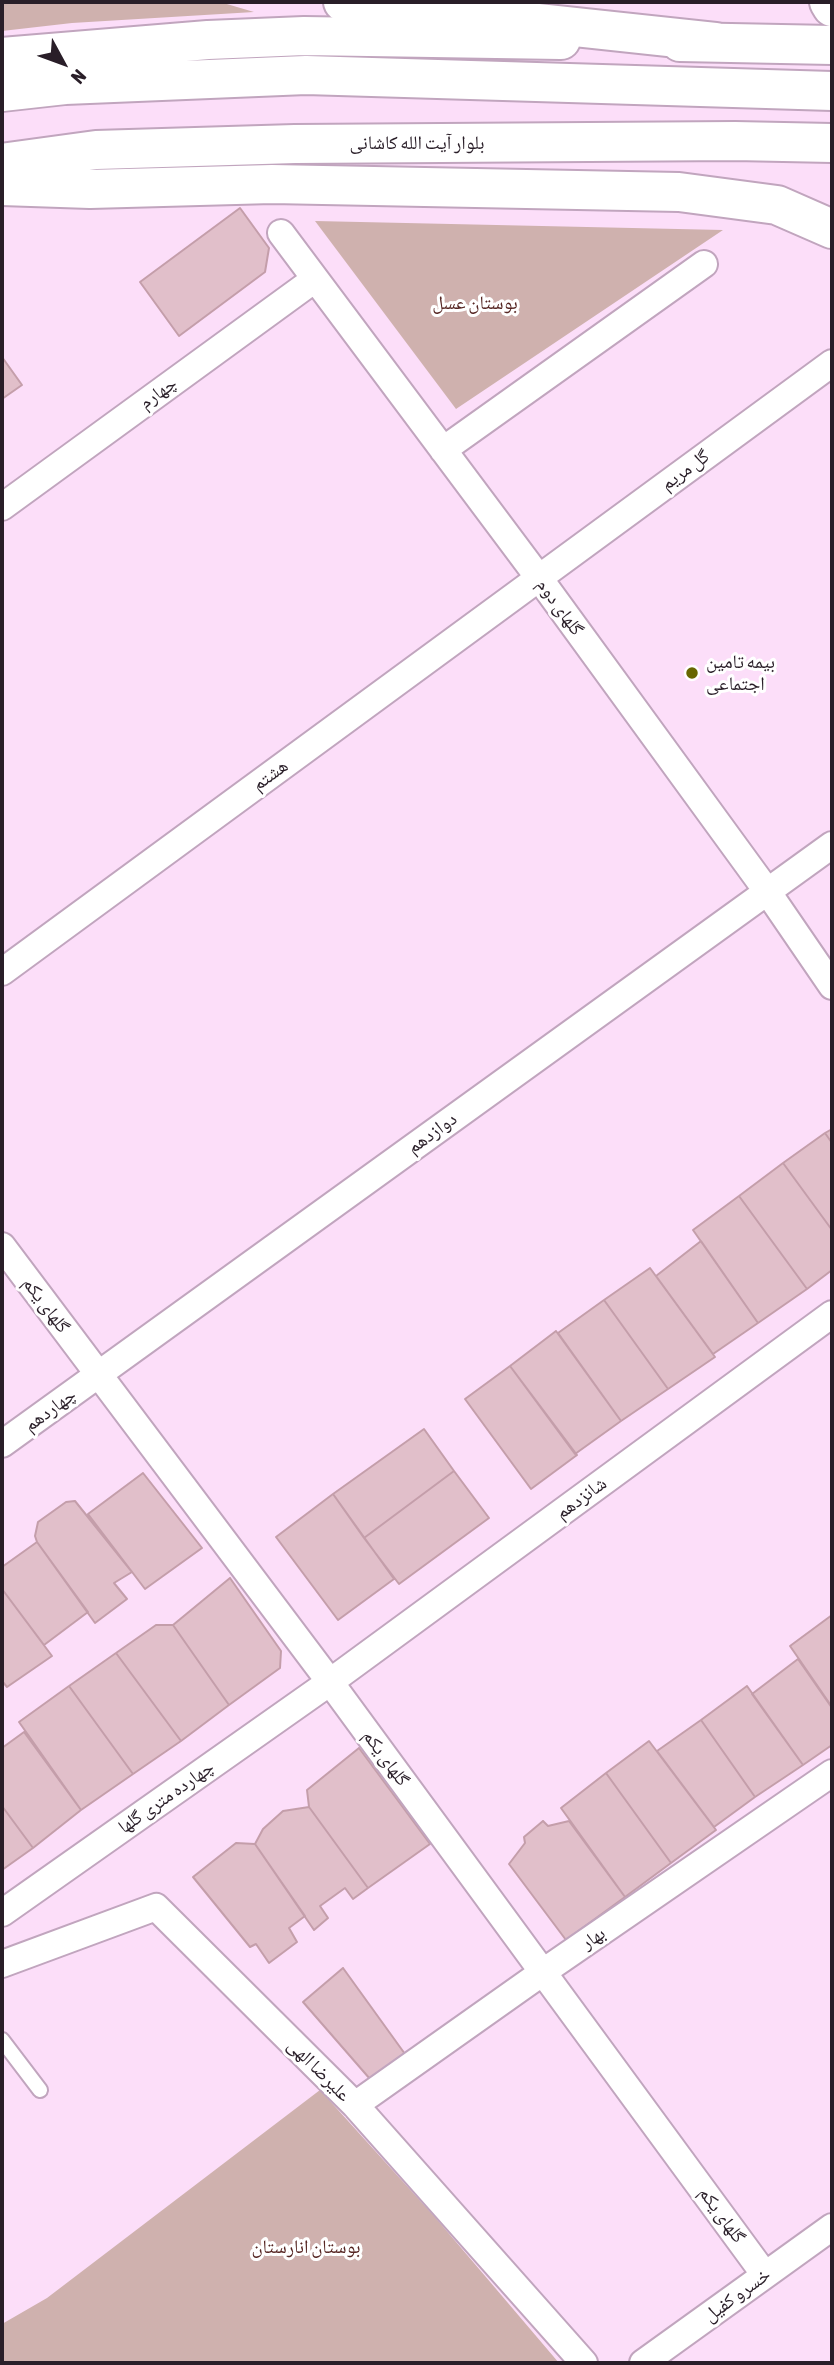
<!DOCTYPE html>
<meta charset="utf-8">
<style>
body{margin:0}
#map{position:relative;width:834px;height:2365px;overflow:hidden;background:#fcdef9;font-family:"Asap Condensed",sans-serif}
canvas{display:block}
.frame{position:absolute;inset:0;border:4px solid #291e28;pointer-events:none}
.north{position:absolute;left:28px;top:28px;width:70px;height:70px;-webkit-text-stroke:5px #fff;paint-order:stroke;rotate:131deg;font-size:19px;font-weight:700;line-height:28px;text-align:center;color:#291e28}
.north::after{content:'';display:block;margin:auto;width:24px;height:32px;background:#291e28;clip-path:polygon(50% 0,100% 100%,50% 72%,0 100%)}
</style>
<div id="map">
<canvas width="834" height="2365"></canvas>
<div class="frame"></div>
<div class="north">N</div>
</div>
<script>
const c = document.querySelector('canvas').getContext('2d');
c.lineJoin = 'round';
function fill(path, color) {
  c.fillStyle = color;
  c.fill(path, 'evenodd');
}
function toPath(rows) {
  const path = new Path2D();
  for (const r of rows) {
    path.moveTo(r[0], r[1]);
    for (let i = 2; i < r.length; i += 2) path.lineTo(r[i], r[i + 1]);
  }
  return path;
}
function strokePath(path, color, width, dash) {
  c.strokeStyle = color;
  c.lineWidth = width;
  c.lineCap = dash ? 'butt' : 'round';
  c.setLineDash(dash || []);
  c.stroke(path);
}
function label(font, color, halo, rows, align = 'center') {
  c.font = font + ' "Asap Condensed","Noto Naskh Arabic",sans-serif';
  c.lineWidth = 6;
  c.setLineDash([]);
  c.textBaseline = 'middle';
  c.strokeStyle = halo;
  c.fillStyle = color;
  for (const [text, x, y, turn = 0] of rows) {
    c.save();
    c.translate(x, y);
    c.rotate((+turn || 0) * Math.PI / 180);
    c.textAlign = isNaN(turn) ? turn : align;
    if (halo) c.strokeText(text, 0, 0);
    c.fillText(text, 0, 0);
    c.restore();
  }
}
fill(toPath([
 [2,2,220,2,254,12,72,23,2,31],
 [315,221,723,230,456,409],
 [320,2090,434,2216,559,2363,2,2363,2,2324,47,2298]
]), '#cfb1ae');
const building = toPath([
 [240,208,269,248,265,272,179,336,140,282,240,208],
 [2,357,22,385,2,399,2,357],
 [832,1129,832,1143,825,1133,832,1129],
 [825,1133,832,1143,832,1230,783,1163,825,1133],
 [783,1163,832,1230,832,1270,807,1289,739,1196,783,1163],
 [739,1196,807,1289,758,1323,693,1230,739,1196],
 [701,1241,758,1323,713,1354,656,1276,701,1241],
 [650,1268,715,1357,668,1389,604,1300,650,1268],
 [604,1300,668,1389,621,1421,558,1333,604,1300],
 [556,1331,621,1421,575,1454,510,1366,556,1331],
 [510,1366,577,1455,531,1489,465,1399,510,1366],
 [424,1429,454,1471,364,1538,333,1494,424,1429],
 [454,1471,489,1518,399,1584,364,1538,454,1471],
 [143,1473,202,1548,145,1589,88,1514,143,1473],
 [333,1494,394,1579,338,1620,276,1537,333,1494],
 [75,1501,132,1572,114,1583,127,1599,95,1623,37,1542,35,1536,38,1522,66,1502,75,1501],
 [37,1542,88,1612,44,1645,2,1589,2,1567,37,1542],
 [230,1578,281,1651,280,1668,229,1705,173,1625,230,1578],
 [2,1589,52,1656,7,1687,2,1681,2,1589],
 [832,1615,832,1707,790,1646,832,1615],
 [156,1625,173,1625,229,1705,181,1741,116,1653,156,1625],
 [116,1653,181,1741,133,1774,69,1686,116,1653],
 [798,1659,832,1708,832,1745,803,1765,752,1694,798,1659],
 [69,1686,133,1774,81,1810,19,1722,69,1686],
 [747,1686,803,1765,755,1797,701,1720,747,1686],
 [701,1720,755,1797,714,1827,657,1751,701,1720],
 [24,1732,81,1810,33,1848,2,1806,2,1748,24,1732],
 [649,1741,716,1830,671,1863,606,1773,649,1741],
 [359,1748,430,1844,368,1888,309,1807,307,1790,359,1748],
 [606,1773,671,1863,625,1897,561,1808,606,1773],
 [2,1806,33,1848,2,1870,2,1806],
 [309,1807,368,1888,353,1899,345,1888,320,1906,328,1918,314,1930,255,1844,263,1829,283,1811,309,1807],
 [543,1821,548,1826,569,1821,625,1897,566,1940,509,1864,525,1843,524,1837,543,1821],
 [236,1843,255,1844,305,1916,289,1928,297,1942,269,1963,256,1944,250,1947,193,1877,236,1843],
 [343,1968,405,2054,370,2079,303,2002,343,1968]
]);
fill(building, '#e1bfca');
strokePath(building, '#c49eaa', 2);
const service = toPath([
 [2,2040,40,2090]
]);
const minor = toPath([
 [281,233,539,578,767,891,832,986],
 [443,450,704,264],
 [2,507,315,279],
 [2,972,832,363],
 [2,1246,330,1682,765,2275],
 [2,1444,832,845],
 [2,1913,330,1682,832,1314],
 [2,1964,156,1907,355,2105,584,2363],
 [355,2105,543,1972,832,1773],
 [643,2363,832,2227]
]);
const primary = toPath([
 [680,42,832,45],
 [2,57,208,40,304,36,561,40],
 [2,92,65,85,306,75,832,91],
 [2,163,96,150,295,144,735,141,832,143]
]);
const trunk = toPath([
 [343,2,715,42],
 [829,2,832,7],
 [2,186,90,189,272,184,679,192,777,205,832,229]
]);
strokePath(service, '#c1a5be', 18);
strokePath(minor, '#c1a5be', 30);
strokePath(primary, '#c1a5be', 42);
strokePath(trunk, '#c1a5be', 42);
strokePath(service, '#fff', 14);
strokePath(minor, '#fff', 26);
strokePath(primary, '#fff', 38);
strokePath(trunk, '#fff', 38);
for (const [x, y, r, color] of [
 [692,673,7,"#676700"]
]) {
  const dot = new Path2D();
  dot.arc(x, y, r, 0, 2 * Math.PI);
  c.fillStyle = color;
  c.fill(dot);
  strokePath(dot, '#fff', 2.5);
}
label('19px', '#291e28', '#fff', [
 ["بلوار آیت الله کاشانی",417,143],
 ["چهارم",158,393,-36],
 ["گل مریم",685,470,-36],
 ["گلهای دوم",560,607,54],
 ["هشتم",270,775,-36],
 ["دوازدهم",432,1133,-36],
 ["گلهای یکم",46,1305,53],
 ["چهاردهم",50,1410,-36],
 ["شانزدهم",581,1498,-36],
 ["گلهای یکم",386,1758,54],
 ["چهارده متری گلها",166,1797,-35],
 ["بهار",593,1938,-34],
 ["علیرضا الهی",319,2070,45],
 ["گلهای یکم",722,2215,54],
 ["خسرو کفیل",737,2295,-36]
]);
label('19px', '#562623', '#fff', [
 ["بوستان عسل",475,303],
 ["بوستان انارستان",306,2247]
]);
label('19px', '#291e28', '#fff', [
 ["بیمه تامین",706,662],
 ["اجتماعی",706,684]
], 'left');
</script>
